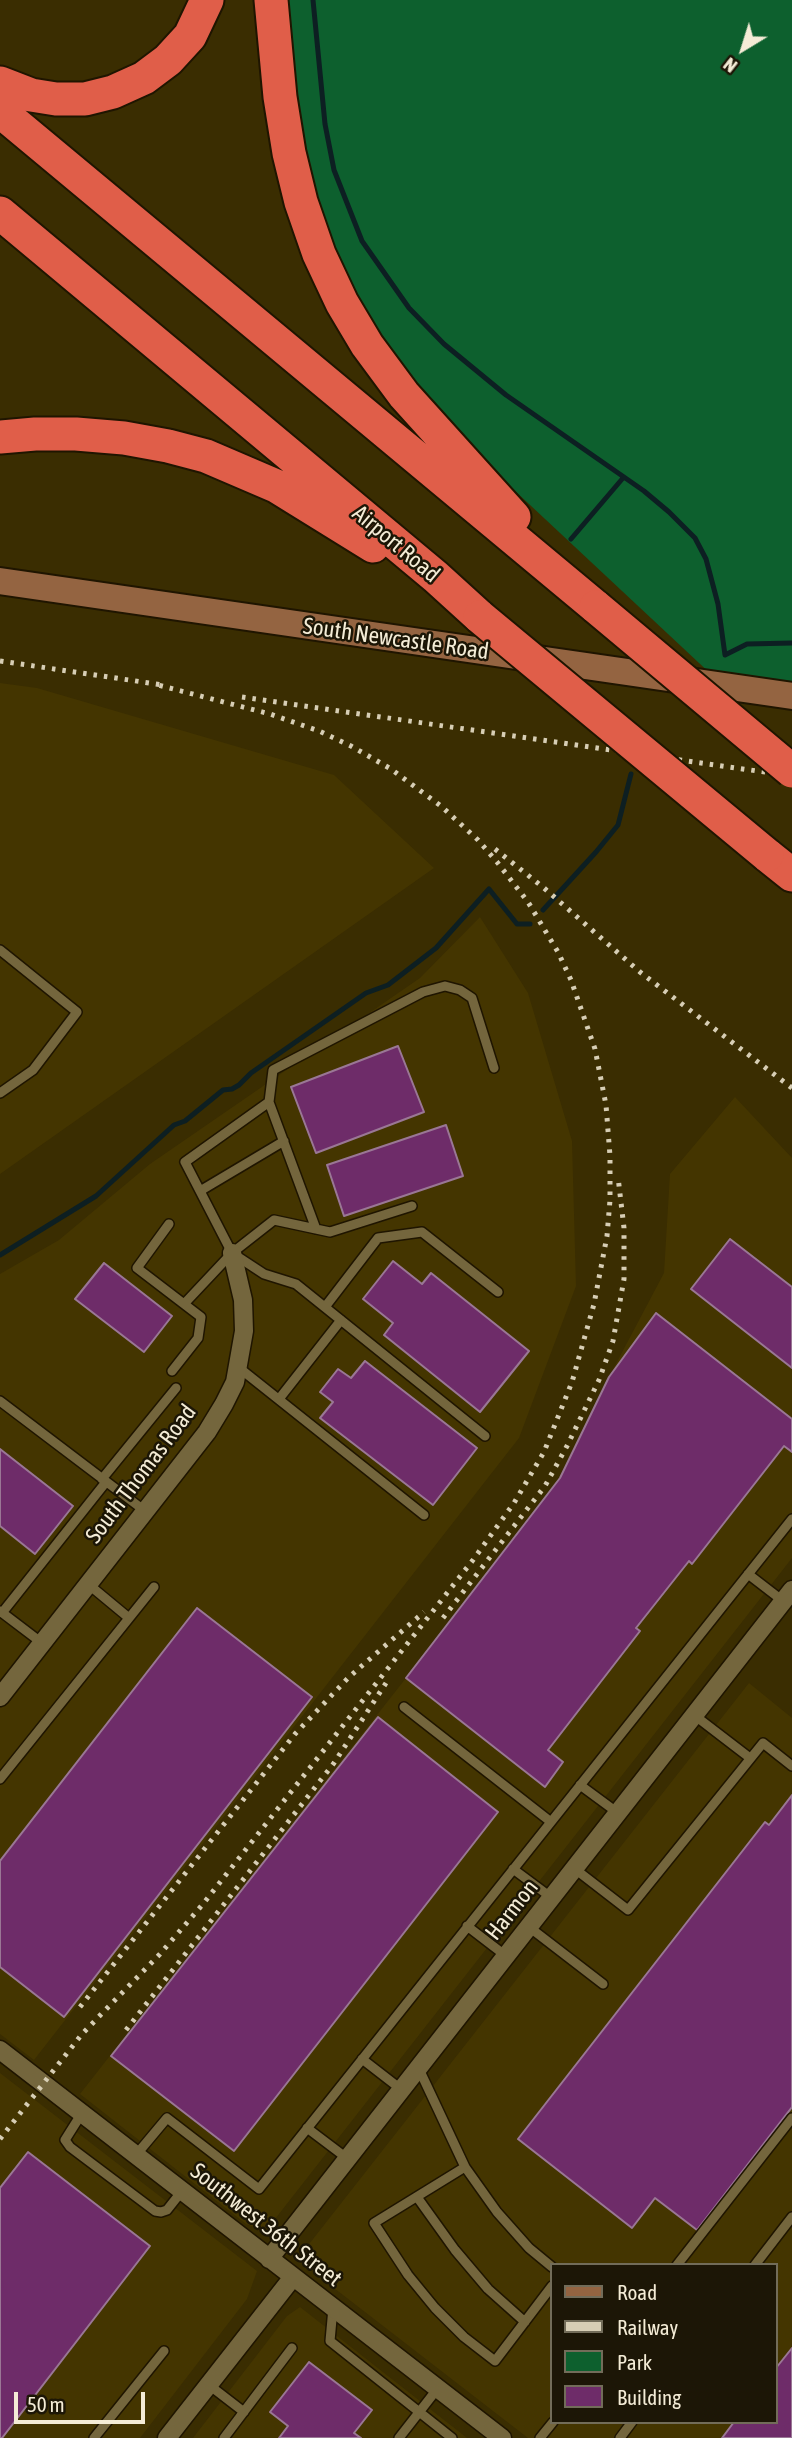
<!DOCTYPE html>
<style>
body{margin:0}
#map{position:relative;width:792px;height:2438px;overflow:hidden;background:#3a2d01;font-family:"Asap Condensed",sans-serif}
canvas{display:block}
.legend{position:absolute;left:550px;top:2263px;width:228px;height:161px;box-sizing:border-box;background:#1c1606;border:2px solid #726c59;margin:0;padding:9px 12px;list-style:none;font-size:21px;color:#f4ecd6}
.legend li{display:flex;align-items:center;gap:14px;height:35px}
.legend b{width:35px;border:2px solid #726c59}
.north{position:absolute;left:708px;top:14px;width:70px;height:70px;-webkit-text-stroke:5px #1c1606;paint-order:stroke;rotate:218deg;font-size:19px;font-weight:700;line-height:28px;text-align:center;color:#f4ecd6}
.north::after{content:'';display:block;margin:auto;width:24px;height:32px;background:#f4ecd6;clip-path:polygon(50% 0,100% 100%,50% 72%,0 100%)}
.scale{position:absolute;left:14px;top:2392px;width:131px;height:32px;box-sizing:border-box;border:4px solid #f4ecd6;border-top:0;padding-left:9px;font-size:21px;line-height:24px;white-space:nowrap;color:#f4ecd6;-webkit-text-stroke:5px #1c1606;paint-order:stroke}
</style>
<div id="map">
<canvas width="792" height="2438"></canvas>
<ul class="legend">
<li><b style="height:9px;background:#946441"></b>Road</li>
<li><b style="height:9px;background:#d7ceb5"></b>Railway</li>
<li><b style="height:19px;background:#0d602e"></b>Park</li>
<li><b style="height:19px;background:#6e2c69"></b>Building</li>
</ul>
<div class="north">N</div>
<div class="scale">50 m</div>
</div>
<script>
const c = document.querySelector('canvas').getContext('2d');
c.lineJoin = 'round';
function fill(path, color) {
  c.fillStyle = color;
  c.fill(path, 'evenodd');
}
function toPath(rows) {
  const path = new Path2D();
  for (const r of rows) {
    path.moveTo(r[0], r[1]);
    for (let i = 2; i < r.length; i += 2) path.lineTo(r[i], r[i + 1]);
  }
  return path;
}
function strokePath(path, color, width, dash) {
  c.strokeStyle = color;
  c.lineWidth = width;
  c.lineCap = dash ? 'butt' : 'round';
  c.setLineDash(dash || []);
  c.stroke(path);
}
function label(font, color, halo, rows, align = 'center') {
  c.font = font + ' "Asap Condensed",sans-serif';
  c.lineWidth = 5;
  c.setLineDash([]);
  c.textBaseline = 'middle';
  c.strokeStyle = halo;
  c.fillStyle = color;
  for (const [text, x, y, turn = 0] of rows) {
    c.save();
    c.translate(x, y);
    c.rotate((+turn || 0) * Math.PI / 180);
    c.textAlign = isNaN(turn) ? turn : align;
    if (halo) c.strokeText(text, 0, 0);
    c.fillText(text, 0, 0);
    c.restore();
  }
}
fill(toPath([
 [0,683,37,688,334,775,434,868,0,1174],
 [480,917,528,993,572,1141,576,1286,519,1438,34,2060,0,2034,0,1274,59,1240,150,1164,420,978],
 [735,1097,792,1158,792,1558,275,2219,260,2229,246,2224,80,2094,406,1678,560,1478,609,1377,664,1273,670,1174],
 [749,1683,792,1718,792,2438,528,2438,312,2271,306,2248],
 [552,2265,776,2265,776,2422,552,2422],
 [0,2073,257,2271,247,2299,140,2438,0,2438],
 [300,2307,467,2438,193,2438,287,2316]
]), '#443500');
fill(toPath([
 [281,0,792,0,792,688,714,677,483,461,376,342,308,190]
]), '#0d602e');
strokePath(toPath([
 [313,0,325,124,334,170,362,241,409,308,444,344,506,395,644,491,669,512,695,538,706,559,718,604,725,655,747,644,792,643],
 [571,539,623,478],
 [543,910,596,852,618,825,631,774],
 [0,1255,96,1196,174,1125,185,1121,223,1090,232,1089,239,1085,251,1073,366,993,388,985,436,948,489,889,517,924,530,924]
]), '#0d1f22', 5);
const building = toPath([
 [398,1046,424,1112,316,1153,291,1087,398,1046],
 [446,1125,463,1176,344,1216,327,1165,446,1125],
 [730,1239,792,1287,792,1368,691,1289,730,1239],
 [393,1261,422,1284,431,1273,529,1351,480,1412,384,1335,393,1323,363,1299,393,1261],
 [104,1263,172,1316,144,1352,75,1299,104,1263],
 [656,1313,792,1419,792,1452,784,1446,692,1564,689,1561,636,1628,640,1631,548,1750,563,1762,545,1787,406,1678,560,1478,609,1377,656,1313],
 [365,1361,477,1448,433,1505,320,1418,333,1402,320,1392,338,1369,351,1378,365,1361],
 [0,1449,73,1506,35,1554,0,1526,0,1449],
 [197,1608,312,1697,64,2017,0,1967,0,1861,197,1608],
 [378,1717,498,1812,234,2151,111,2056,378,1717],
 [792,1795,792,2107,697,2230,655,2198,632,2228,518,2139,765,1822,769,1825,792,1795],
 [28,2152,150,2246,2,2438,0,2438,0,2188,28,2152],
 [792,2348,792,2438,722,2438,734,2422,776,2422,776,2368,792,2348],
 [309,2362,372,2410,354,2433,361,2438,279,2438,288,2426,270,2412,309,2362]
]);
fill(building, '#6e2c69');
strokePath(building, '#9a7795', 2);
const lane = toPath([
 [0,950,77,1012,33,1070,0,1093],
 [269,1102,273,1070,423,992,445,986,460,990,472,998,494,1068],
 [200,1191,284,1141],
 [169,1224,137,1268,201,1317,198,1338,172,1371],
 [316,1229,269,1102,185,1162,232,1253,264,1274,296,1284,485,1436],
 [184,1304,232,1253,274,1220,330,1232,412,1206],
 [325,1307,378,1238,422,1232,498,1292],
 [238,1367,424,1515],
 [279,1399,341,1320],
 [0,1401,145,1511],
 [102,1479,176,1388],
 [748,1574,783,1601],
 [88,1584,129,1618],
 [0,1611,42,1643],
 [2,1613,106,1482],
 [404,1707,551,1822],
 [694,1715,750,1758],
 [0,1779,154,1587],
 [580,1785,618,1813],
 [513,1869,552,1898],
 [575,1869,628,1910,763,1743,792,1766],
 [467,1926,506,1956],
 [529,1927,603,1984],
 [362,2059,402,2090],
 [419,2069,465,2167],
 [82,2113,65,2140,70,2147,155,2211,161,2212,167,2210,182,2191],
 [307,2128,348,2159],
 [136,2155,167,2118,259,2189,792,1519],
 [417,2197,455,2250,488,2289,525,2322],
 [677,2265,792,2118],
 [755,2265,792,2217],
 [552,2267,529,2248,497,2212,465,2167,374,2223,408,2275,435,2308,464,2337,495,2361,552,2286],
 [333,2308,330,2341,452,2438],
 [209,2385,244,2412],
 [94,2438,164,2351],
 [224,2438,292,2348],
 [399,2438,438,2388],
 [540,2438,553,2422],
 [620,2438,632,2422]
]);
const street = toPath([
 [0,1697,207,1432,224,1404,235,1382,244,1331,243,1300,232,1253],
 [0,2050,502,2438],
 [269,2259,792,1590],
 [167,2438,293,2277]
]);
const secondary = toPath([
 [0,581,792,696]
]);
const highway = toPath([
 [271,0,280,97,289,153,301,202,319,254,342,303,367,345,404,395,514,517],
 [0,83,31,95,56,99,85,99,113,92,144,78,168,60,190,36,207,0],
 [0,111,596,607],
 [0,213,436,577,480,617],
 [0,437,35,434,76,434,124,438,168,446,206,456,276,486,373,546],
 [767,855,792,875]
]);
strokePath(lane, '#1f1500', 12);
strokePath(street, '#1f1500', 21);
strokePath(secondary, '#1f1500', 30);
strokePath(highway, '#1f1500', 37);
strokePath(lane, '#74663d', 9);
strokePath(street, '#74663d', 18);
strokePath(secondary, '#946441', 26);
strokePath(highway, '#e05e49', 33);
strokePath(toPath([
 [0,661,163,685],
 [242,697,792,776],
 [495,849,544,888,640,972,792,1088],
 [443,1618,545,1486,567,1446,599,1380,613,1341,624,1279,624,1228,618,1177],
 [80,2007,295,1734,349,1677,424,1612],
 [126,2030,334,1763,386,1683],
 [0,2139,82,2034,160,1954,203,1904,473,1560,514,1503,544,1452,572,1382,594,1304,607,1236,610,1200,610,1156,606,1105,595,1049,571,980,558,952,528,902,497,862,478,840,441,806,391,769,351,746,319,731,270,714,154,684]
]), '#d7ceb5', 5, [3.5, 7]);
const highwayBridge = toPath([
 [596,607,792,771],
 [480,617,767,855]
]);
strokePath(highwayBridge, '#1f1500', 37, []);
strokePath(highwayBridge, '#e05e49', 33);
label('23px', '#f4ecd6', '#1c1606', [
 ["Airport Road",396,544,40],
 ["South Newcastle Road",396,639,8],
 ["South Thomas Road",141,1474,-53],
 ["Harmon",512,1910,-52],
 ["Southwest 36th Street",266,2225,38]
]);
</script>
